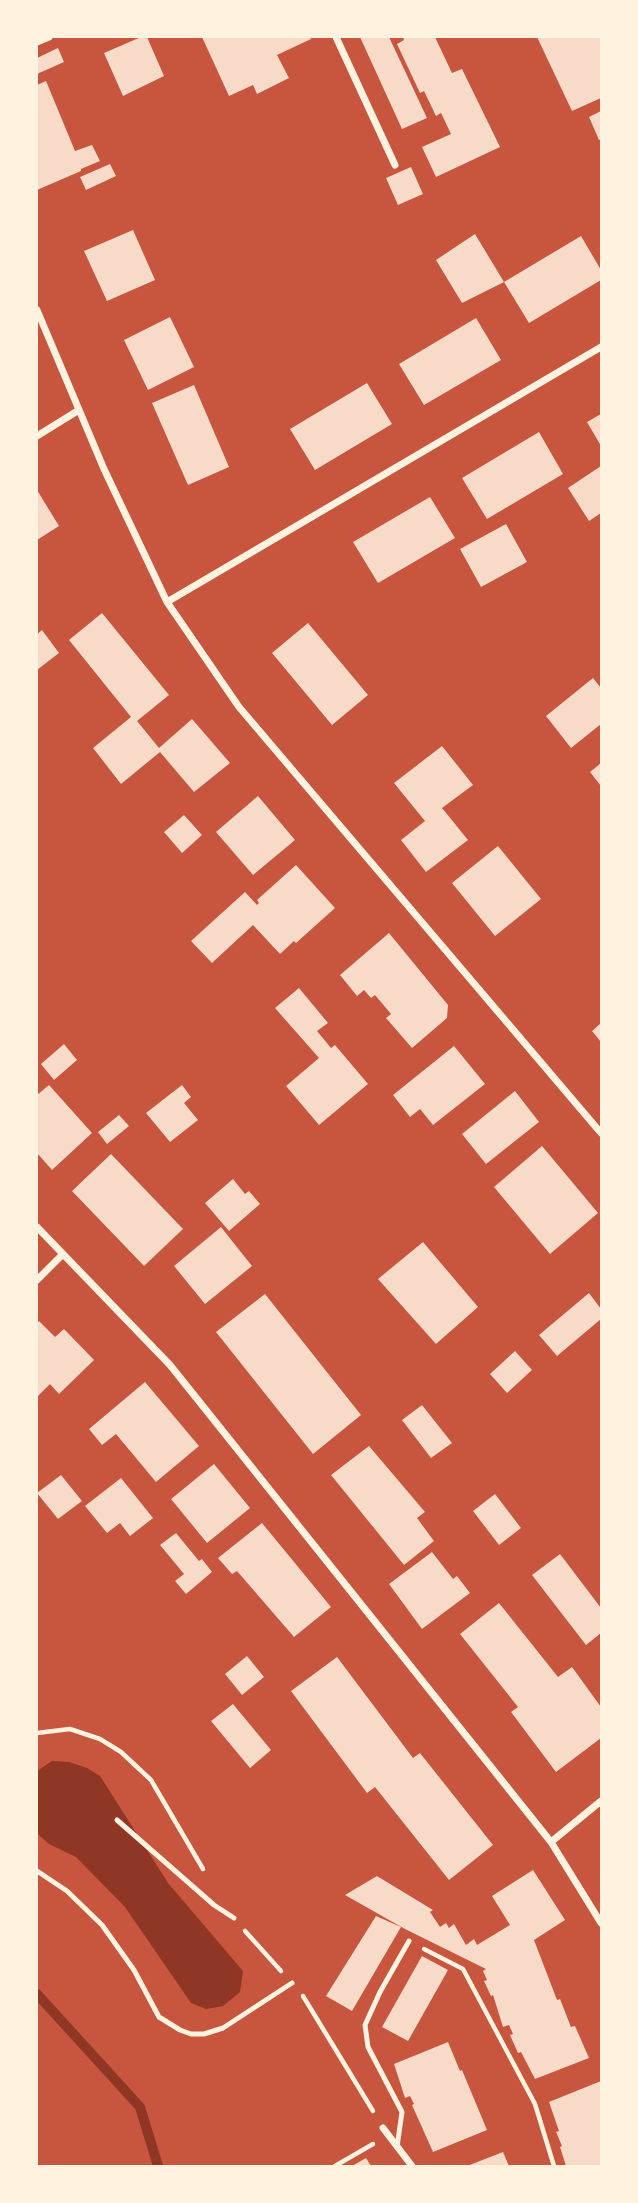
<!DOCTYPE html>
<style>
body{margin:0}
#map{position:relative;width:638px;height:2203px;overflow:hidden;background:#c8553d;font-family:"Sofia Sans Condensed",sans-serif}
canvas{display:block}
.frame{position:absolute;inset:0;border:38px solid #fff3e0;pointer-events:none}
</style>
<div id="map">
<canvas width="638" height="2203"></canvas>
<div class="frame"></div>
</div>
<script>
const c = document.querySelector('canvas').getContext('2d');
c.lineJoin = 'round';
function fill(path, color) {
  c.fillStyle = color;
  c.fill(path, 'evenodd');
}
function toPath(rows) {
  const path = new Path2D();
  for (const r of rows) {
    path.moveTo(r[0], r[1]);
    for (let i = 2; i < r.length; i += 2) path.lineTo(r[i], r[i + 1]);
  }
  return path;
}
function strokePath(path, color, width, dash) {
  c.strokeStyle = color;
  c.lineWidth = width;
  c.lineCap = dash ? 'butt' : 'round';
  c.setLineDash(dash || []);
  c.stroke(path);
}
fill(toPath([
 [52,1761,69,1762,87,1768,100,1776,168,1883,243,1971,240,1992,223,2006,206,2009,191,2003,125,1907,76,1857,49,1844,37,1833,37,1771]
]), '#8f3625');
strokePath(toPath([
 [37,1994,140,2107,158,2166]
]), '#8f3625', 10);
fill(toPath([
 [141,37,147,37,164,76,123,96,104,53],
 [202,37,310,37,311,39,277,55,289,78,257,94,253,85,229,96],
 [360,37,389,37,427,118,402,129],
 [403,37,435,37,452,73,462,69,500,147,436,177,422,147,451,134,441,113,436,116,424,91,420,93,397,44,404,40],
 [537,37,601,37,601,98,572,111],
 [58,48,64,62,37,74,37,58],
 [46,81,75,151,92,145,100,161,81,169,81,171,37,190,37,85],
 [601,111,601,139,599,140,589,117],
 [110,164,116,176,86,190,80,177],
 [411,167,423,194,398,205,386,178],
 [133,230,155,280,107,301,84,251],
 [475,234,504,282,462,303,436,260],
 [581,236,601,270,601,280,529,323,504,282],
 [170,317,194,367,148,390,124,340],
 [476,318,501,360,424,405,399,364],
 [367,383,392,424,315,470,290,429],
 [194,385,229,467,188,485,152,403],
 [601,414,601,446,587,422],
 [539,432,563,474,487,519,462,478],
 [601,466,601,513,589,521,568,488],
 [37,490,59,526,37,540],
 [430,497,455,538,378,583,353,542],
 [506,524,527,562,481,587,460,549],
 [102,613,169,695,137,721,159,748,192,719,230,763,194,792,160,752,121,784,93,748,131,717,69,640],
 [308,623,368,695,332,725,272,653],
 [42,630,59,653,37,670,37,634],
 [593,678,601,688,601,724,571,748,546,716],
 [442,746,473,785,442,808,468,840,426,872,401,840,425,821,394,783],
 [601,763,601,786,590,772],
 [258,796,295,840,253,875,216,832],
 [184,815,202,835,182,853,164,832],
 [498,846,541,899,495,936,452,883],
 [296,865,335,908,296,943,294,941,280,954,253,925,212,963,191,941,245,892,257,905,259,903,257,900],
 [389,933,448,1005,447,1018,412,1048,386,1018,391,1014,375,995,371,998,364,990,357,996,340,975],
 [299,988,328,1023,317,1031,331,1048,335,1045,368,1084,319,1125,286,1086,319,1058,275,1008],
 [601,1023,601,1042,592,1031],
 [64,1044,77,1060,54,1080,41,1064],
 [454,1046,485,1084,433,1125,420,1109,410,1117,393,1095],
 [49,1085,92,1133,52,1170,37,1153,37,1095],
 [182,1085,191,1097,184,1103,198,1120,170,1142,146,1113],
 [515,1091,539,1122,486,1164,462,1134],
 [119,1115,129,1126,107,1144,98,1132],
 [542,1146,598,1213,550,1254,494,1187],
 [111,1154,183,1229,144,1266,72,1191],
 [233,1179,245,1194,249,1191,260,1204,229,1231,205,1203],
 [221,1227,252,1266,205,1304,174,1266],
 [423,1242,478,1307,436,1344,378,1279],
 [589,1293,601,1309,601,1319,557,1356,539,1335],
 [265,1294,361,1415,313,1454,216,1332],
 [39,1321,55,1337,64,1329,94,1360,59,1394,50,1384,37,1397,37,1323],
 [515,1351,532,1370,507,1393,490,1374],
 [145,1382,199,1446,156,1482,116,1434,102,1445,89,1429],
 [422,1405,452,1443,431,1458,402,1420],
 [369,1446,425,1512,417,1518,434,1541,404,1565,331,1475],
 [214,1464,250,1508,207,1543,171,1499],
 [61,1475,82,1501,58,1519,37,1493],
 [121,1478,153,1518,130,1536,120,1523,107,1533,85,1506],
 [495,1494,521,1528,499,1545,473,1511],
 [262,1523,331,1607,294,1637,237,1571,232,1574,218,1558],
 [176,1533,199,1561,202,1559,212,1572,186,1594,175,1581,184,1574,160,1545],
 [432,1552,453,1579,457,1576,470,1593,422,1629,389,1584],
 [560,1554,601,1608,601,1633,586,1645,532,1575],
 [499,1603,558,1677,572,1667,601,1707,601,1738,556,1772,511,1712,518,1707,460,1634],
 [247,1656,264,1677,242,1695,225,1674],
 [337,1657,413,1758,420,1753,493,1845,449,1880,375,1787,367,1793,291,1691],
 [233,1704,271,1750,250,1768,211,1721],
 [533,1870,565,1920,534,1940,557,2000,560,1999,571,2027,575,2026,589,2058,535,2079,521,2052,518,2053,510,2035,513,2034,509,2025,503,2027,493,1995,491,1996,484,1981,487,1980,483,1971,486,1969,405,1929,345,1895,377,1876,433,1910,430,1912,440,1927,446,1923,449,1928,454,1924,466,1945,474,1939,477,1945,510,1925,492,1896],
 [376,1916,401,1927,352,2011,326,1996],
 [422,1956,448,1970,408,2041,382,2027],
 [448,2042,460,2071,462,2070,487,2130,433,2152,412,2105,414,2104,410,2096,405,2098,394,2064],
 [601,2081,601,2166,566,2166,560,2147,562,2146,556,2132,559,2131,549,2102],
 [503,2152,509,2166,467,2166],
 [366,2158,371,2166,352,2166]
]), '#f7dbc8');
strokePath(toPath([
 [37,1733,70,1729,100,1739,121,1752,151,1780,203,1869],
 [245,1931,281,1971],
 [424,1949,463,1969,535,2104,554,2166],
 [303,1996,373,2111],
 [335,2166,373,2144]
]), '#fff3e0', 4.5);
strokePath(toPath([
 [117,1820,214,1905,234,1918],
 [37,1871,67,1891,102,1925,134,1970,159,2017,180,2030,191,2034,204,2034,223,2028,292,1983],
 [397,2147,402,2112,368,2047,365,2025,380,1992,409,1941]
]), '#fff3e0', 5);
strokePath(toPath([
 [336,37,395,165],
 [37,42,49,37],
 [37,310,104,469,167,602,239,707,601,1133],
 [37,436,79,410],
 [167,602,601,347],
 [37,1227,170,1365,551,1842,601,1923],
 [37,1280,63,1254],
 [551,1842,601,1801],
 [383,2128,412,2166]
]), '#fff3e0', 7);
</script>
